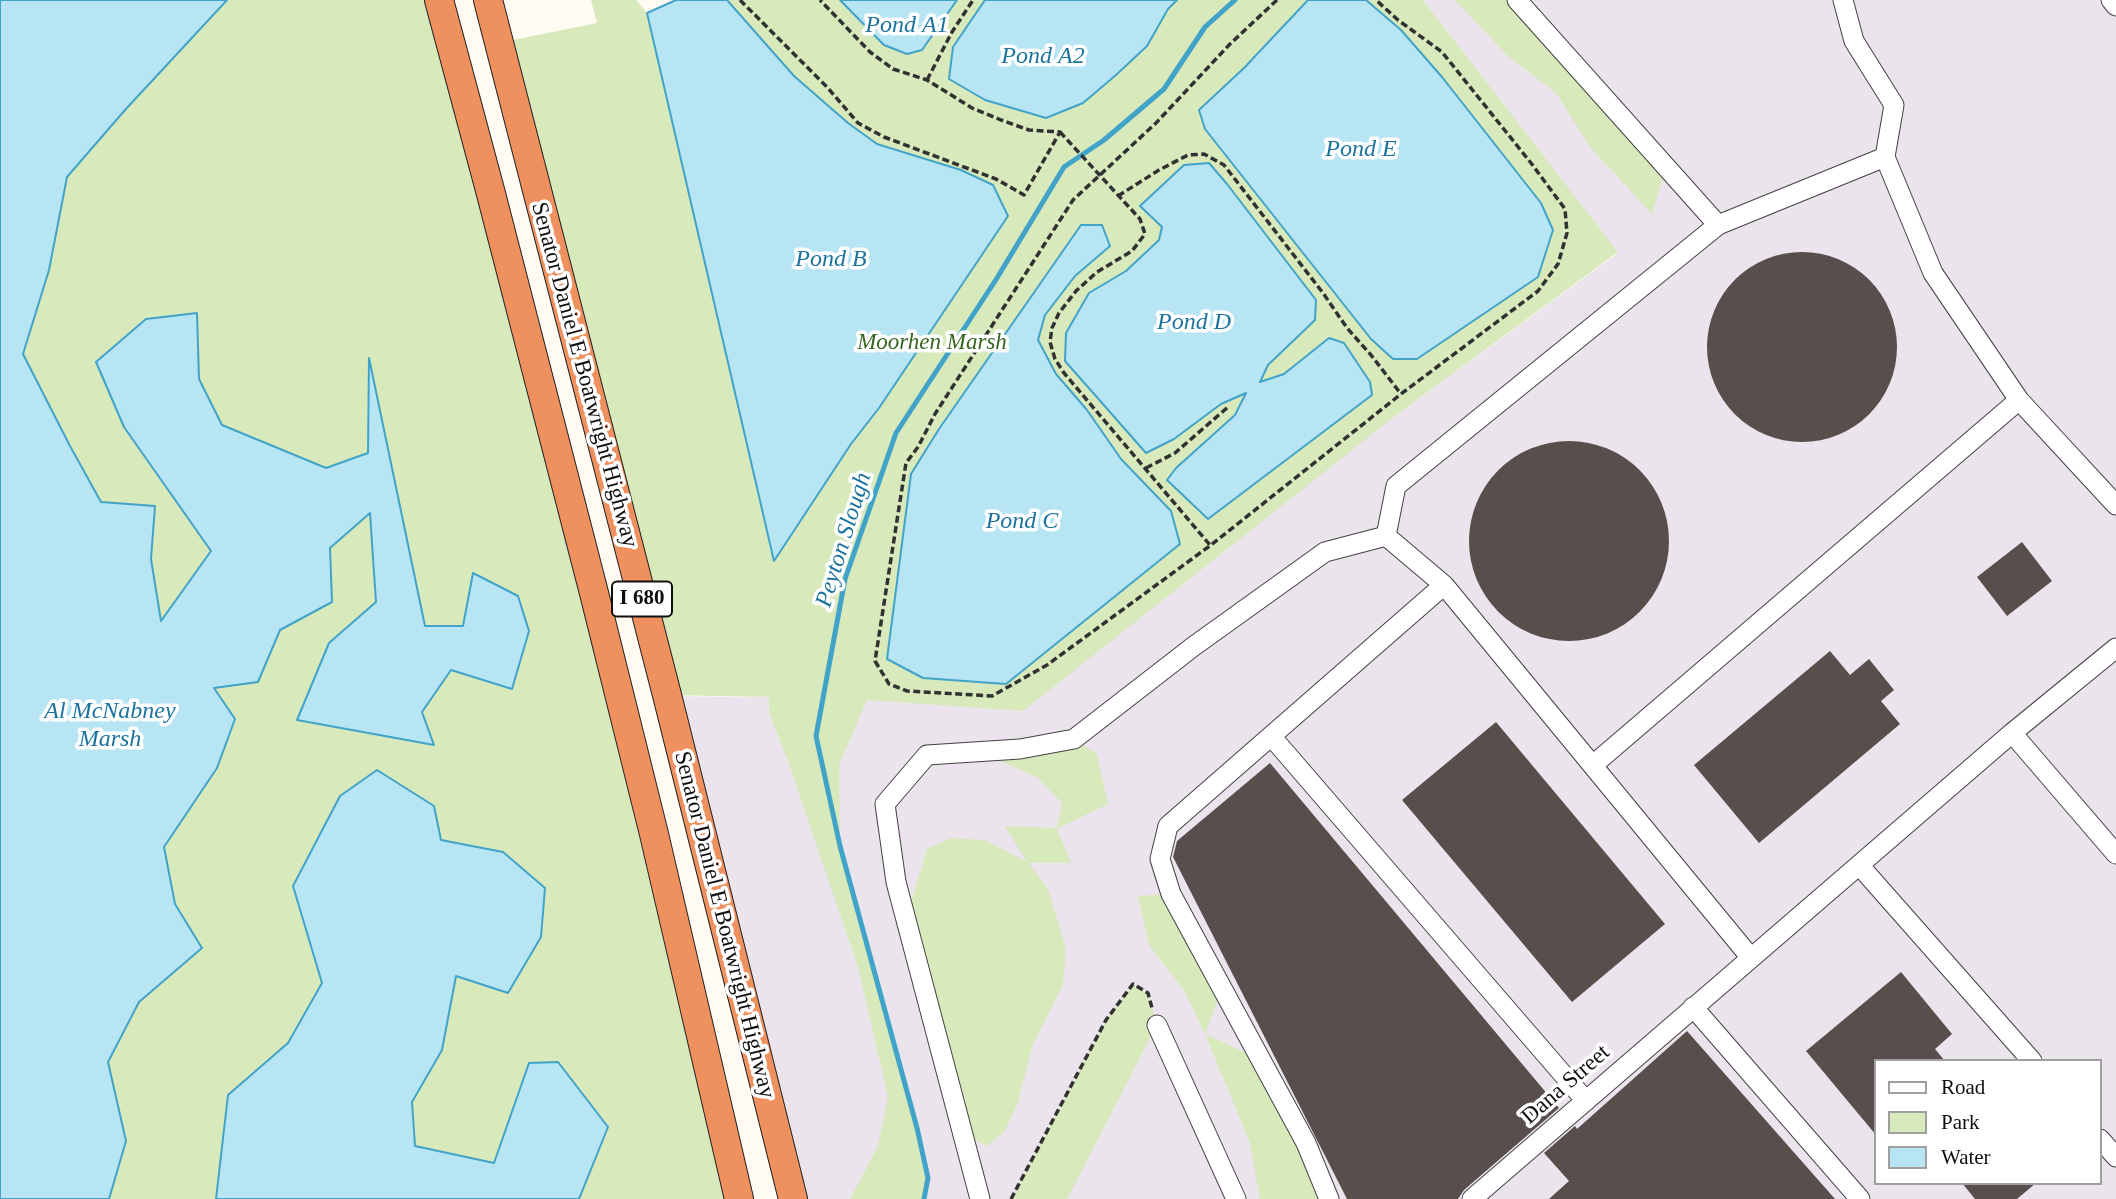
<!DOCTYPE html>
<style>
body{margin:0}
#map{position:relative;width:2116px;height:1199px;overflow:hidden;background:#fffbf2;font-family:"Times New Roman",serif}
canvas{display:block}
.legend{position:absolute;left:1874px;top:1059px;width:228px;height:126px;box-sizing:border-box;background:#fff;border:2px solid #9f9f9f;margin:0;padding:9px 12px;list-style:none;font-size:21px;color:#0f0f0f}
.legend li{display:flex;align-items:center;gap:14px;height:35px}
.legend b{width:35px;border:2px solid #9f9f9f}
</style>
<div id="map">
<canvas width="2116" height="1199"></canvas>
<ul class="legend">
<li><b style="height:9px;background:#fff"></b>Road</li>
<li><b style="height:19px;background:#d8e9bc"></b>Park</li>
<li><b style="height:19px;background:#b8e5f4"></b>Water</li>
</ul>
</div>
<script>
const c = document.querySelector('canvas').getContext('2d');
c.lineJoin = 'round';
function fill(path, color) {
  c.fillStyle = color;
  c.fill(path, 'evenodd');
}
function toPath(rows) {
  const path = new Path2D();
  for (const r of rows) {
    if (r.length === 3) {
      path.moveTo(r[0] + r[2], r[1]);
      path.arc(r[0], r[1], r[2], 0, 2 * Math.PI);
      continue;
    }
    path.moveTo(r[0], r[1]);
    for (let i = 2; i < r.length; i += 2) path.lineTo(r[i], r[i + 1]);
  }
  return path;
}
function strokePath(path, color, width, dash) {
  c.strokeStyle = color;
  c.lineWidth = width;
  c.lineCap = dash ? 'butt' : 'round';
  c.setLineDash(dash || []);
  c.stroke(path);
}
function label(font, color, halo, rows, align = 'center') {
  c.font = font + ' "Times New Roman",serif';
  c.lineWidth = 7;
  c.setLineDash([]);
  c.textBaseline = 'middle';
  c.strokeStyle = halo;
  c.fillStyle = color;
  for (const [text, x, y, turn = 0] of rows) {
    c.save();
    c.translate(x, y);
    c.rotate((+turn || 0) * Math.PI / 180);
    c.textAlign = isNaN(turn) ? turn : align;
    if (halo) c.strokeText(text, 0, 0);
    c.fillText(text, 0, 0);
    c.restore();
  }
}
fill(toPath([
 [1423,0,2116,0,2116,1199,793,1199,667,696,832,698,1395,416,1618,253],
 [1876,1061,2100,1061,2100,1183,1876,1183]
]), '#ebe4ed');
fill(toPath([
 [0,0,439,0,739,1199,0,1199],
 [591,0,636,0,647,13,676,0,1423,0,1618,252,1395,416,1023,711,867,700,839,765,840,846,917,1128,928,1178,924,1199,850,1199,878,1146,888,1097,858,967,789,764,769,712,769,697,667,695,498,43,597,23],
 [1455,0,1517,0,1666,167,1652,214,1590,147,1557,94,1507,55],
 [1074,739,1097,754,1108,804,1057,829,1071,863,1029,863,1048,889,1066,949,1063,984,1033,1044,1018,1102,1005,1131,987,1146,962,1133,906,919,927,849,951,838,985,840,1027,862,1005,826,1057,828,1062,803,1037,777,977,751],
 [1171,894,1222,988,1205,1034,1261,1060,1329,1199,1260,1199,1250,1143,1205,1034,1184,990,1149,945,1138,896],
 [1133,984,1148,993,1157,1025,1067,1199,1011,1199,1106,1020]
]), '#d8e9bc');
const water = toPath([
 [0,0,227,0,125,110,67,177,49,270,23,354,70,446,101,502,155,506,151,559,161,621,211,551,124,427,96,362,146,319,197,313,199,379,222,425,326,468,368,453,369,358,425,626,463,626,473,573,518,596,529,631,512,689,451,670,422,712,434,745,297,720,329,643,376,602,370,513,330,548,332,602,280,630,258,682,214,688,235,719,217,768,164,847,175,904,202,948,139,1002,108,1062,126,1141,109,1199,0,1199,0,0],
 [676,0,727,0,794,76,848,123,877,144,961,170,993,185,1008,216,879,408,851,444,774,561,647,13,676,0],
 [840,0,957,0,922,50,907,54,884,45,840,0],
 [985,0,1177,0,1168,9,1147,46,1116,75,1083,103,1046,118,985,100,949,79,953,47,985,0],
 [1308,0,1366,0,1401,30,1442,77,1541,203,1553,230,1538,277,1417,359,1393,359,1371,339,1205,129,1199,110,1244,68,1308,0],
 [1209,163,1227,184,1316,300,1315,320,1268,365,1260,382,1284,374,1329,338,1344,343,1370,382,1372,395,1208,519,1167,480,1176,468,1235,415,1246,393,1221,404,1174,439,1146,453,1065,361,1066,333,1089,293,1126,271,1159,240,1162,227,1140,206,1184,165,1209,163],
 [1081,225,1102,225,1110,246,1075,276,1045,315,1038,340,1056,374,1087,410,1121,459,1171,511,1180,544,1006,684,923,678,887,659,911,474,939,429,1081,225],
 [377,770,434,806,441,840,503,852,545,888,541,937,508,993,456,976,442,1050,412,1102,415,1146,494,1163,529,1063,558,1062,608,1127,579,1199,216,1199,228,1095,288,1043,322,983,293,886,340,796,377,770]
]);
fill(water, '#b8e5f4');
strokePath(water, '#42a3c9', 2);
strokePath(toPath([
 [924,1199,928,1178,917,1128,840,846,816,736,845,579,896,433,997,278,1064,167,1104,140,1164,89,1205,27,1235,0]
]), '#42a3c9', 5);
fill(toPath([
 [1802,347,95],
 [1569,541,100],
 [2022,542,2052,581,2007,616,1977,577],
 [1830,651,1850,675,1869,659,1894,690,1881,701,1900,724,1759,843,1694,765],
 [1496,722,1665,924,1572,1002,1402,800],
 [1270,763,1559,1108,1464,1190,1458,1199,1347,1199,1173,857,1177,841],
 [1901,972,1952,1034,1935,1049,1945,1061,1876,1061,1876,1135,1806,1051],
 [1687,1031,1835,1199,1549,1199,1569,1181,1544,1153,1575,1126,1577,1129],
 [1962,1183,2036,1183,2017,1199,1975,1199]
]), '#584f4c');
const minor = toPath([
 [1517,0,1718,225],
 [1843,0,1854,41,1894,105,1885,157],
 [2111,0,2116,6],
 [2012,733,2116,854],
 [1271,736,1586,1101],
 [1593,765,2019,400],
 [1859,865,2032,1061],
 [1751,958,1444,585,1386,536,1396,486,1718,225,1885,157,1933,273,2019,400,2116,505],
 [1693,1007,1860,1199],
 [1157,1025,1236,1199],
 [2100,1139,2116,1157],
 [980,1199,896,882,885,804,927,755,1020,749,1074,739,1194,646,1325,552,1386,536],
 [1329,1199,1306,1143,1171,894,1160,859,1168,826,1444,585],
 [1472,1199,2012,733,2116,648]
]);
const highway = toPath([
 [439,0,490,190,594,593,654,834,739,1199],
 [488,0,667,695,793,1199]
]);
strokePath(minor, '#424242', 21);
strokePath(highway, '#202020', 30);
strokePath(toPath([
 [740,0,827,87,858,123,884,137,996,179,1024,195,1060,132,1029,130,1001,120,972,108,927,80,893,69,870,52,820,0],
 [1277,0,1230,44,1156,123,1073,200,935,414,918,447,906,463,875,661,889,684,907,691,992,696,1047,665,1211,545,1401,394,1538,291,1558,264,1567,233,1565,209,1531,163,1442,52,1398,20,1376,0],
 [927,80,952,32,973,0],
 [1060,132,1140,219,1145,234,1132,251,1097,272,1076,291,1059,313,1052,328,1050,342,1055,359,1064,373,1210,545],
 [1118,196,1159,170,1188,155,1204,154,1224,165,1323,293,1347,328,1371,355,1401,394],
 [1146,468,1175,453,1228,407],
 [1011,1199,1106,1020,1133,984,1148,993,1152,1008]
]), '#313131', 3.5, [7, 3.5]);
strokePath(minor, '#fff', 19);
strokePath(highway, '#ef905f', 28);
for (const [x, y, w] of [
 [642,599,60]
]) {
  const box = new Path2D();
  box.roundRect(x - w / 2, y - 17.5, w, 35, 5);
  c.fillStyle = '#fff';
  c.fill(box);
  strokePath(box, '#0f0f0f', 2);
}
label('bold 21px', '#0f0f0f', null, [
 ["I 680",642,599]
]);
label('italic 23px', '#376621', '#fff', [
 ["Moorhen Marsh",932,343]
]);
label('23px', '#0f0f0f', '#fff', [
 ["Senator Daniel E Boatwright Highway",584,375,75],
 ["Senator Daniel E Boatwright Highway",724,925,76],
 ["Dana Street",1566,1085,-41]
]);
label('italic 24px', '#1c749e', '#fff', [
 ["Pond A1",907,26],
 ["Pond A2",1043,57],
 ["Pond E",1361,150],
 ["Pond B",831,260],
 ["Pond D",1194,323],
 ["Pond C",1022,522],
 ["Peyton Slough",844,540,-73],
 ["Al McNabney",110,712],
 ["Marsh",110,740]
]);
</script>
